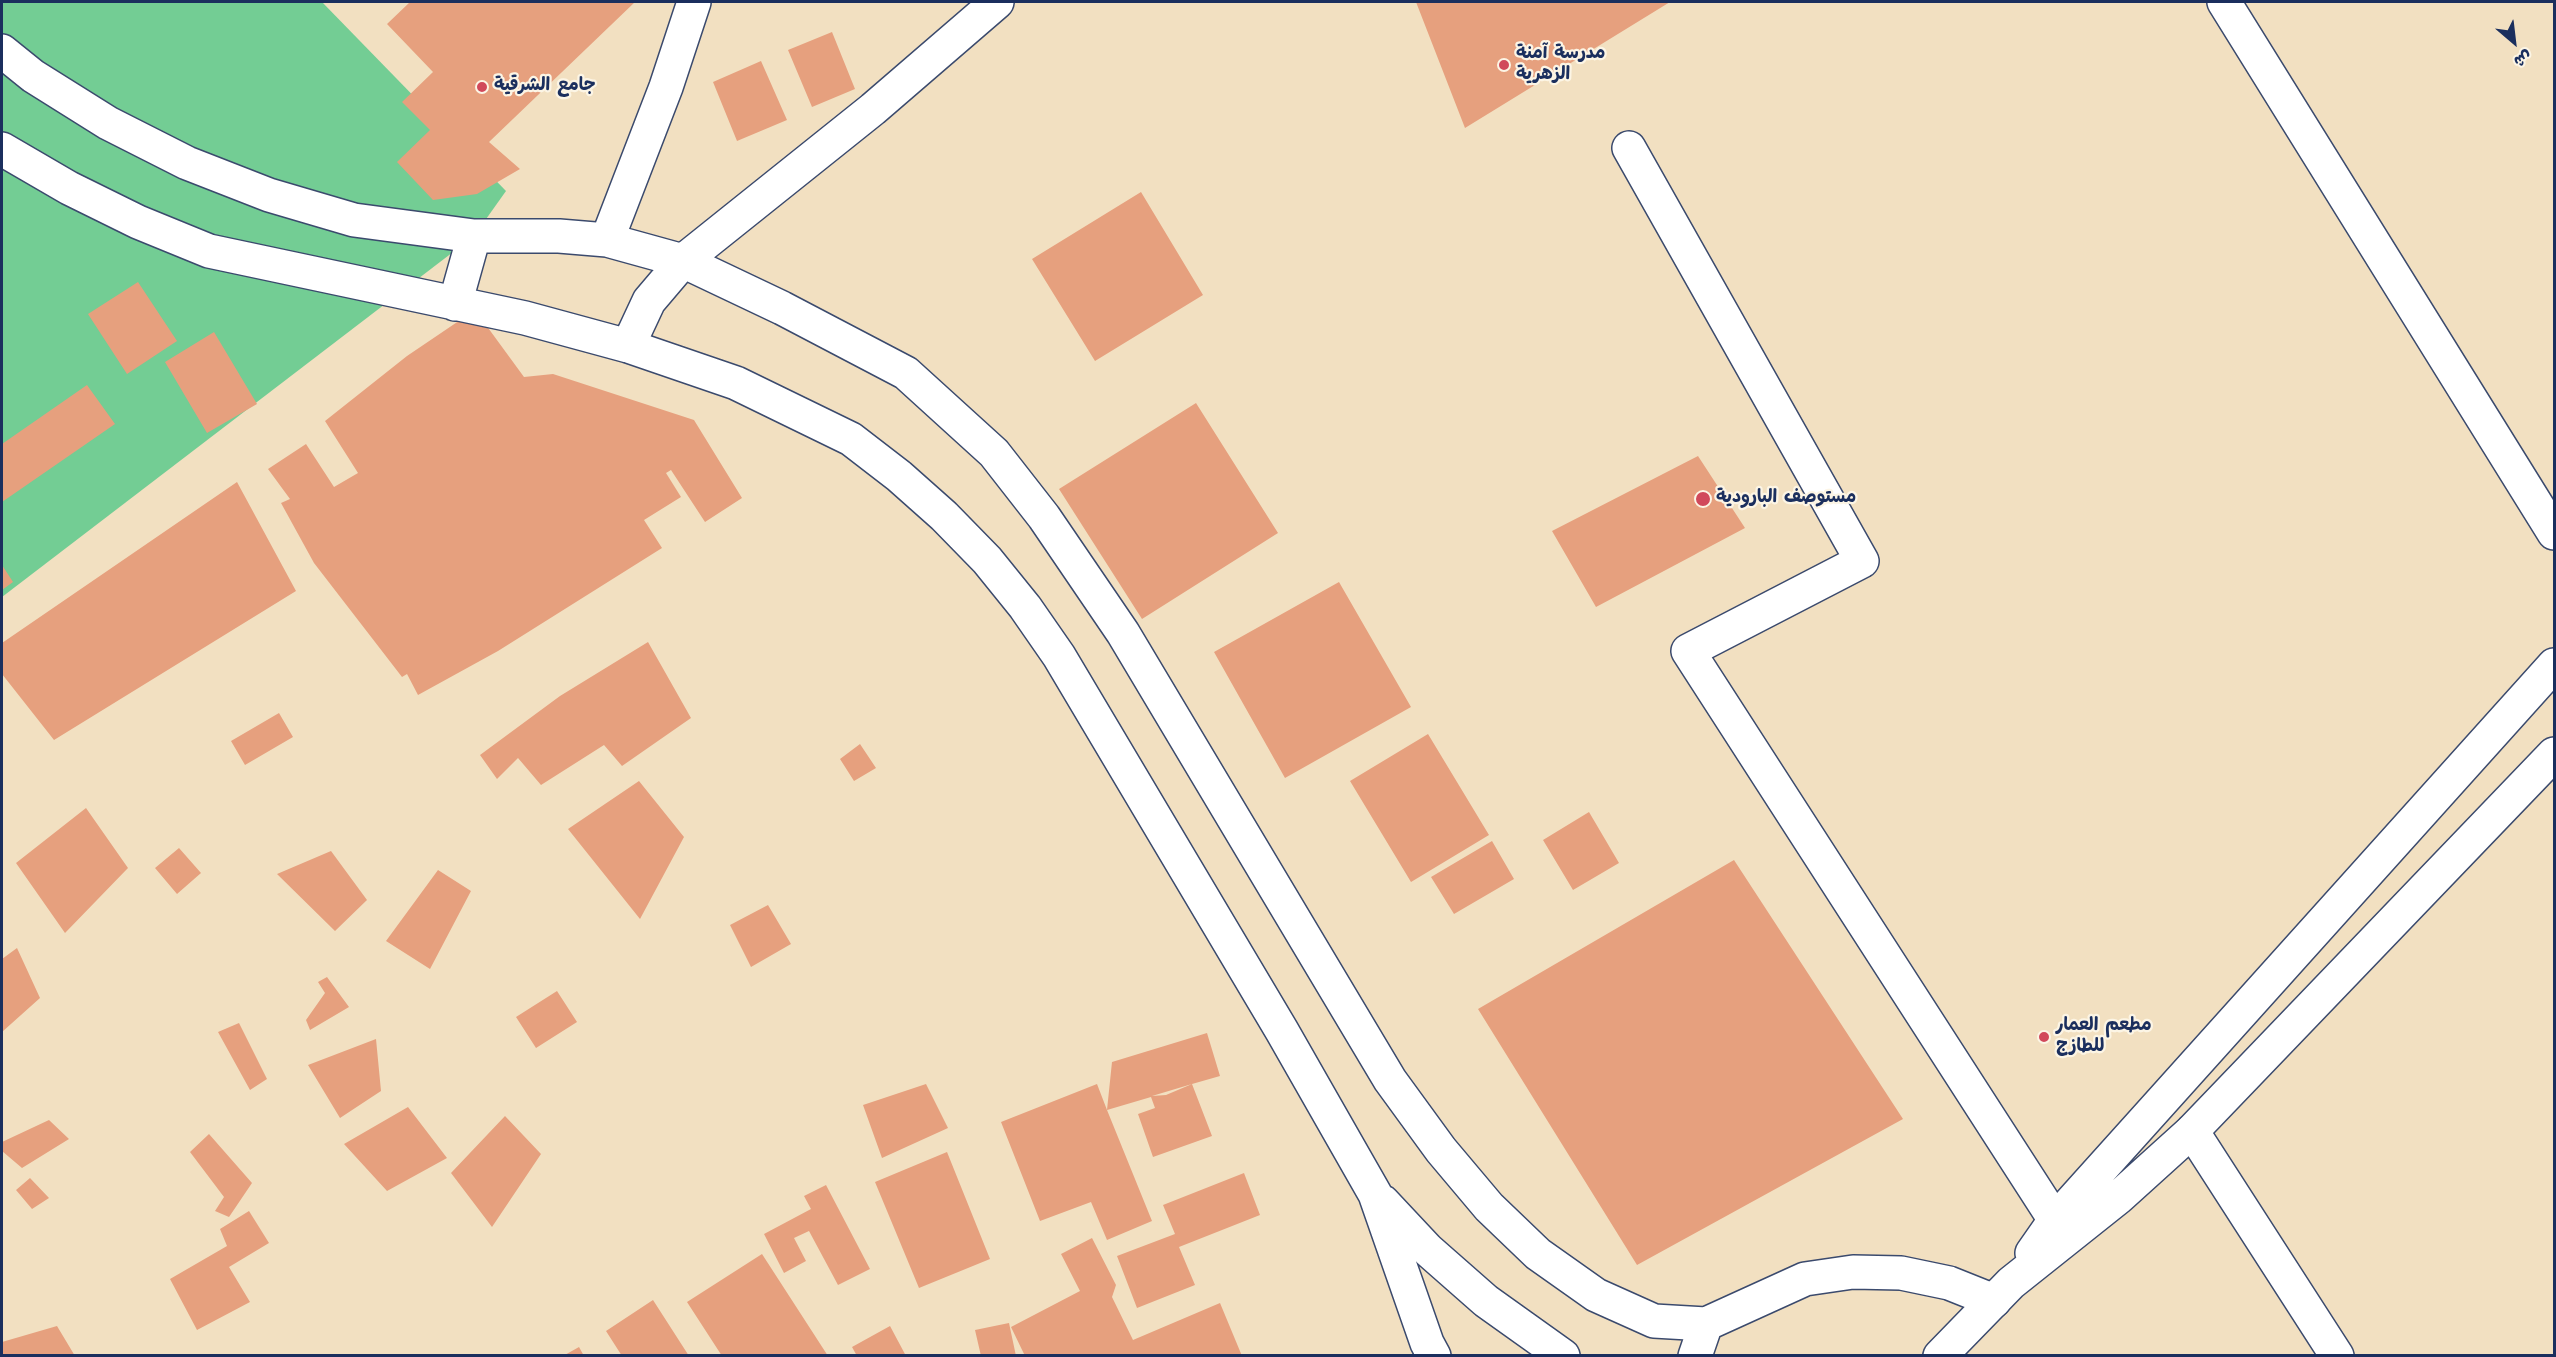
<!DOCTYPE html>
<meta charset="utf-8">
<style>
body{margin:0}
#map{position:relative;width:2556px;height:1357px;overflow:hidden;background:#f2e0c1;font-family:Kalam,"Playpen Sans Arabic",sans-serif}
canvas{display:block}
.frame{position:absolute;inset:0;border:3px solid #1b2f5e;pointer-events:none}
.north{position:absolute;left:2484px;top:12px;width:60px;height:60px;-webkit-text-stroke:4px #fcf5e5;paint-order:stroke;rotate:152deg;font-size:16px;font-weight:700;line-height:24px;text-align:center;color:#1b2f5e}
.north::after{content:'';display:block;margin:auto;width:21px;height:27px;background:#1b2f5e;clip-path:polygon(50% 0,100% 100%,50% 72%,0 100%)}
</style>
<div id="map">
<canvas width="2556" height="1357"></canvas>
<div class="frame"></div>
<div class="north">ش</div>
</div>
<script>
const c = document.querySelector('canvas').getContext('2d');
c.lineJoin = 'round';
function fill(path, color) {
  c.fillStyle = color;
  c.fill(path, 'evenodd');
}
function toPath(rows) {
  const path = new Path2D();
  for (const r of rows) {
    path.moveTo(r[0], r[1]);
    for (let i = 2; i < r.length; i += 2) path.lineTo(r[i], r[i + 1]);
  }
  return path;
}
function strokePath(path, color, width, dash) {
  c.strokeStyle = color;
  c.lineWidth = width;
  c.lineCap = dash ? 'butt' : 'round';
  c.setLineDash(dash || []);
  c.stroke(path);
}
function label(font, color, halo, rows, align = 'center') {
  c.font = font + ' Kalam,"Playpen Sans Arabic",sans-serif';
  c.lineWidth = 4.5;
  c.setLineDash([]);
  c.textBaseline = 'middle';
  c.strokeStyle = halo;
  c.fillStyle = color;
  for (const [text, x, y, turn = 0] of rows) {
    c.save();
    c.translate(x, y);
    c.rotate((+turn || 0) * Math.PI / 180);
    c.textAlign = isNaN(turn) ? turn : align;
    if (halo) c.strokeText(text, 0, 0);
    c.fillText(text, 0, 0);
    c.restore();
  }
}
fill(toPath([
 [2,2,322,2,506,191,474,236,2,597]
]), '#73cd94');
fill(toPath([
 [410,2,635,2,489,142,520,169,477,194,433,200,397,162,430,130,402,102,433,72,387,24],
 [1416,2,1670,2,1465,128],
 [832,32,855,89,812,107,788,50],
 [761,61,787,120,737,141,713,82],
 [1141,192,1203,295,1095,361,1032,259],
 [138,282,177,341,127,374,88,314],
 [475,310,524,377,553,374,694,420,742,498,705,522,671,470,666,473,681,497,644,520,662,548,498,651,418,695,407,674,402,677,314,563,281,503,290,499,268,469,306,444,334,487,358,473,325,421,407,356],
 [214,332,257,404,207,433,165,362],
 [87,385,115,424,2,502,2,444],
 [1196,403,1278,533,1142,619,1059,489],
 [1698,456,1745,528,1596,607,1552,531],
 [237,482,296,591,54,740,2,674,2,643],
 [2,565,13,582,2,590],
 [1339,582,1411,707,1285,778,1214,652],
 [648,642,691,718,622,766,604,745,541,785,518,758,497,779,480,755,560,696],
 [279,713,293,737,245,765,231,741],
 [1428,734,1489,835,1411,882,1350,781],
 [860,744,876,768,854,781,840,759],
 [639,781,684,837,640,919,568,829],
 [86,808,128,868,65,933,16,863],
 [1589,812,1619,863,1573,890,1543,840],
 [1492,841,1514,879,1454,914,1431,877],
 [179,848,201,873,177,894,155,868],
 [331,851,367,900,335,931,277,874],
 [1734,860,1903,1119,1637,1265,1478,1009],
 [438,870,471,891,430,969,386,941],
 [768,905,791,944,751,967,730,925],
 [17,948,40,998,2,1032,2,959],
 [327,977,349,1007,310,1030,306,1020,325,993,318,982],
 [557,991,577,1022,536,1048,516,1017],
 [239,1023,267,1079,250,1090,218,1032],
 [1207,1033,1220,1076,1192,1084,1212,1136,1153,1157,1138,1114,1155,1108,1151,1097,1107,1110,1152,1221,1107,1240,1091,1202,1040,1221,1001,1122,1097,1084,1107,1110,1112,1062],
 [1192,1084,1166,1095,1152,1096],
 [376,1039,381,1091,340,1118,308,1065],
 [926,1084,948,1128,882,1158,863,1105],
 [408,1107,447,1158,387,1191,344,1144],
 [505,1116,541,1154,492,1227,451,1173],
 [49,1120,69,1139,22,1168,2,1151,2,1142],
 [209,1134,252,1183,229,1217,215,1211,224,1197,190,1152],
 [947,1152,990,1259,919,1288,875,1182],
 [1244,1173,1260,1215,1179,1247,1195,1285,1137,1308,1117,1256,1175,1234,1163,1205],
 [30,1178,49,1198,32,1209,16,1190],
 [826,1185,870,1269,838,1285,809,1231,794,1238,806,1261,784,1273,764,1234,811,1209,804,1196],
 [249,1211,269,1243,229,1267,250,1302,197,1330,170,1279,227,1246,220,1229],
 [1092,1238,1116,1285,1112,1297,1133,1340,1220,1303,1242,1356,1025,1356,1011,1327,1080,1291,1061,1254],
 [762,1254,828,1356,722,1356,687,1302],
 [653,1300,689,1356,622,1356,606,1331],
 [1009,1323,1016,1356,981,1356,975,1330],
 [57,1326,75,1356,2,1356,2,1342],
 [890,1326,906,1356,857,1356,852,1347],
 [579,1347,584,1356,563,1356]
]), '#e6a07e');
const street = toPath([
 [2224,2,2554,533],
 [2,51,33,76,108,123,187,163,269,195,354,220,474,236,559,236,607,240,683,261,782,308,906,373,994,453,1044,517,1123,633,1390,1080,1441,1150,1489,1207,1538,1254,1596,1295,1654,1321,1706,1324,1805,1279,1853,1272,1901,1273,1949,1283,1994,1301],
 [1629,148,1862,561,1688,651,2055,1220],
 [2,149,69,188,138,222,209,251,525,318,628,346,736,383,851,439,899,476,944,516,987,560,1025,607,1059,656,1282,1031,1375,1194,1427,1343,1434,1356],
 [607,240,666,87,694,2],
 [455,304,474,236],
 [628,346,649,301,683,261,873,109,997,2],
 [2192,1131,2337,1356],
 [1383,1202,1428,1250,1486,1301,1563,1356],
 [1695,1356,1706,1324]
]);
const secondary = toPath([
 [2032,1253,2055,1220,2554,665],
 [1940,1356,2011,1283,2119,1197,2192,1131,2554,754]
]);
strokePath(street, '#3b4a6d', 36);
strokePath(secondary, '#3b4a6d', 36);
strokePath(street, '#fff', 33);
strokePath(secondary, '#fff', 33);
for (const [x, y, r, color] of [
 [1504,65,6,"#d1495b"],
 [482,87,6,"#d1495b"],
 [1703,499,8,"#d1495b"],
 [2044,1037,6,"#d1495b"]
]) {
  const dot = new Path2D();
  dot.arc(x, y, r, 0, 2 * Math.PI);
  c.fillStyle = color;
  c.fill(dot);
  strokePath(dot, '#fcf5e5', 2);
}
label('bold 18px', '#1b2f5e', '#fcf5e5', [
 ["مدرسة آمنة",1516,55],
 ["الزهرية",1516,76],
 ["جامع الشرقية",494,87],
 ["مستوصف البارودية",1716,499],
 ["مطعم العمار",2056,1027],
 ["للطازج",2056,1048]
], 'left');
</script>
